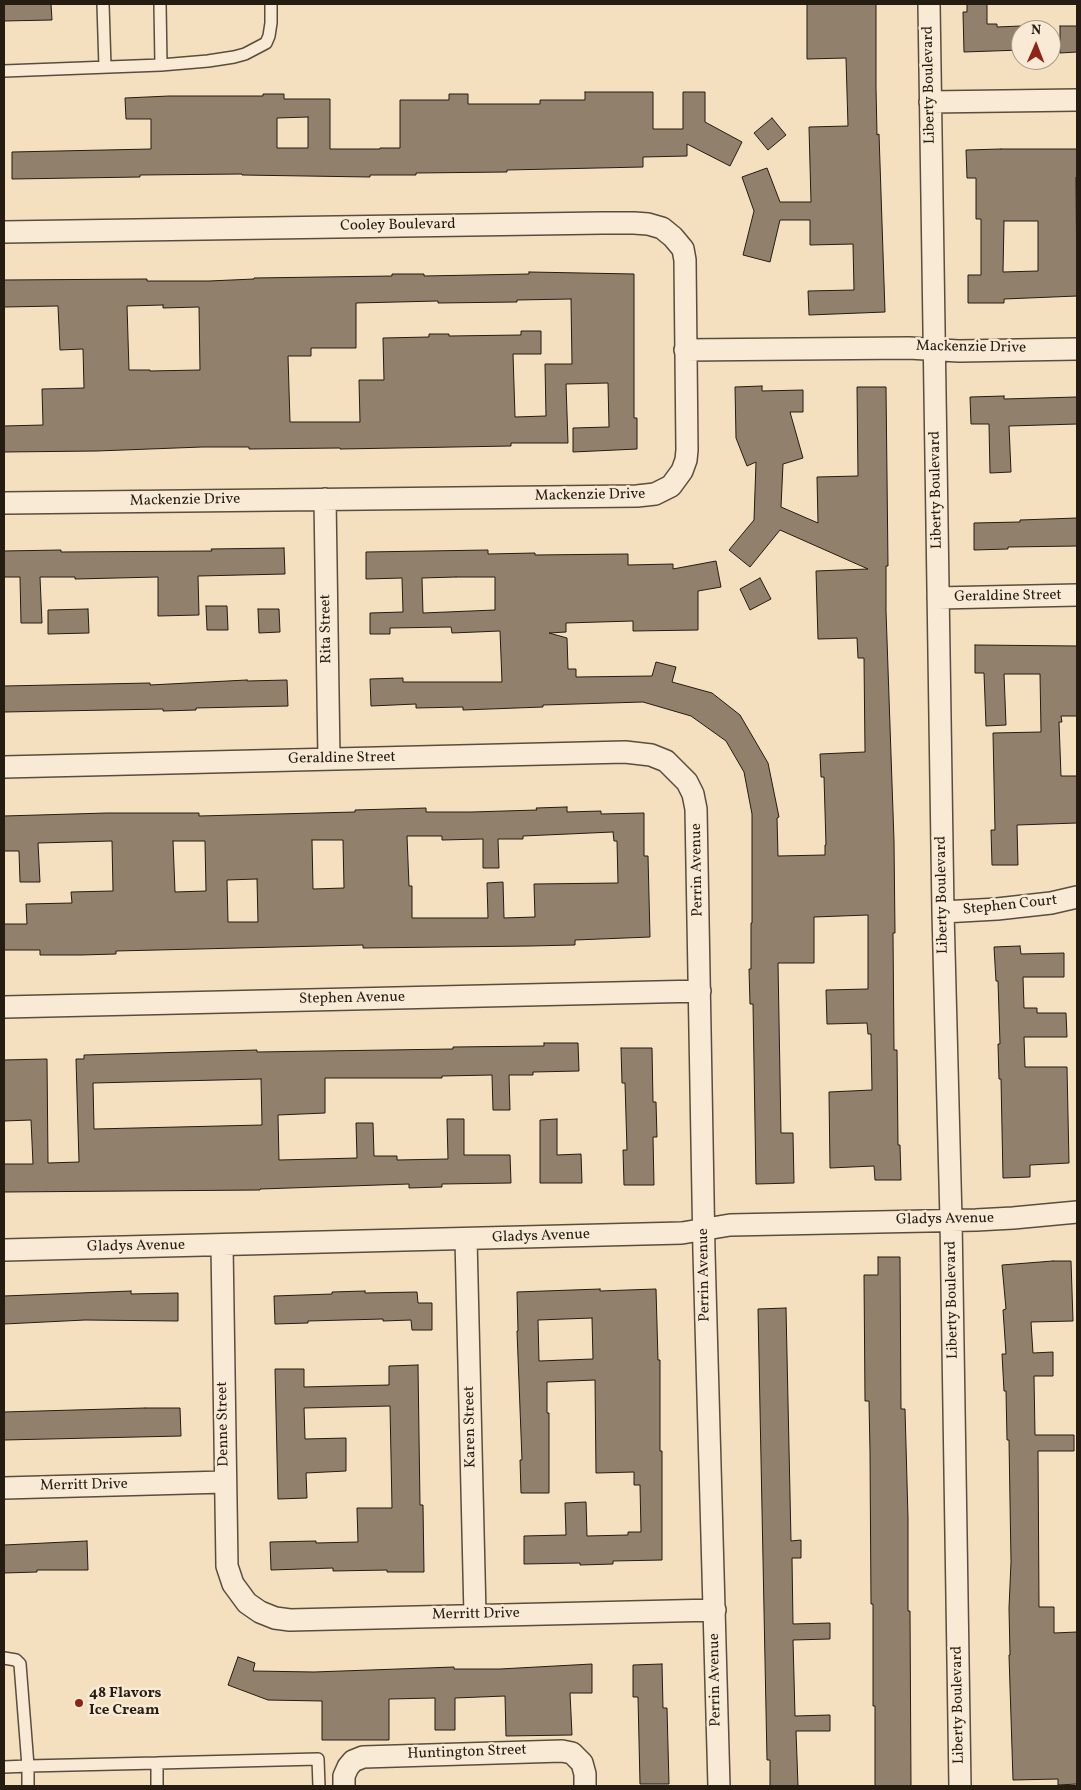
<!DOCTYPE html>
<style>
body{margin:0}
#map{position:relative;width:1081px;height:1790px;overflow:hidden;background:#f4dfbf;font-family:Vollkorn,serif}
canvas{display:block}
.frame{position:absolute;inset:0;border:5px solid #251c12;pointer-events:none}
.north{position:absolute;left:1011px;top:20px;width:50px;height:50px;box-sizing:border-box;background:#f8ead5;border:1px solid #a49887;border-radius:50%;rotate:1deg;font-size:14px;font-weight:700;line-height:20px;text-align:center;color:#251c12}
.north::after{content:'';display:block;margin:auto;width:18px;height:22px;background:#8f2418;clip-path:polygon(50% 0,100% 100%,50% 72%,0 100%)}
</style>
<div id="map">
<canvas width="1081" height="1790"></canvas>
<div class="frame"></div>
<div class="north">N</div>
</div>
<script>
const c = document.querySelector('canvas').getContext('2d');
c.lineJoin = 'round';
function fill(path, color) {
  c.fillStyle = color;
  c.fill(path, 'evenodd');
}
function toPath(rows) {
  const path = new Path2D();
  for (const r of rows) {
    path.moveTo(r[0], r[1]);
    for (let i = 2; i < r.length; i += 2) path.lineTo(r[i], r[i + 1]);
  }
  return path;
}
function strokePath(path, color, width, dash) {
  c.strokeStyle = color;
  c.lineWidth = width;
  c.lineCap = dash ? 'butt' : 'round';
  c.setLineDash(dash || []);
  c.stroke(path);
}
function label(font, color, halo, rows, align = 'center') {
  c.font = font + ' Vollkorn,serif';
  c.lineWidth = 5;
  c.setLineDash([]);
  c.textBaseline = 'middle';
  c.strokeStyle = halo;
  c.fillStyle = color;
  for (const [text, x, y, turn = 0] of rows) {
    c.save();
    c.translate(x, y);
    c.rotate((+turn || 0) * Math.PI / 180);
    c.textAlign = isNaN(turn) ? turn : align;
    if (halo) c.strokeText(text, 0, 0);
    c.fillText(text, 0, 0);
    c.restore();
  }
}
const building = toPath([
 [4,4,51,4,52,20,4,21,4,4],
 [807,4,876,4,876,88,877,135,879,134,885,312,809,315,808,291,854,290,853,244,810,245,810,220,780,220,770,262,743,255,754,211,742,177,767,168,780,202,811,202,809,127,848,126,846,58,807,59,807,4],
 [967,4,987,4,987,24,997,24,997,27,1021,26,1021,50,964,52,963,12,967,12,967,4],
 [1060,26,1077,26,1077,52,1060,53,1060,26],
 [585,92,653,92,653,129,683,129,683,92,705,92,705,122,742,142,730,166,687,144,687,156,643,157,643,167,507,170,507,172,416,173,416,175,370,175,370,177,242,175,242,174,140,175,140,177,12,179,12,152,151,149,151,119,126,119,125,98,169,96,263,96,263,94,284,94,284,99,330,99,330,149,380,149,380,148,400,148,400,100,449,100,449,94,468,94,468,104,540,104,540,100,585,100,585,92],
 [308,117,308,148,277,148,277,118,308,117],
 [772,118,786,135,768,150,754,133,772,118],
 [1001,149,1077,149,1077,177,1076,177,1077,296,1004,299,1004,303,968,303,968,275,981,275,981,219,976,219,976,178,967,178,966,150,1001,149],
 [1004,221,1038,221,1038,271,1003,272,1004,221],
 [529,272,634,274,634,418,637,418,637,449,573,452,573,428,609,427,608,383,566,384,568,443,511,443,511,446,340,449,340,448,249,449,249,447,202,447,97,451,4,452,4,426,43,425,42,389,84,388,83,349,60,350,58,306,4,307,4,280,147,279,147,281,209,281,254,279,254,278,392,276,392,274,424,274,424,276,529,274,529,272],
 [571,299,572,364,545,364,546,416,515,417,513,354,541,354,541,331,521,331,521,335,449,336,449,334,429,334,429,337,383,338,384,380,359,380,360,422,290,422,288,356,311,356,311,348,356,348,356,303,438,301,438,303,517,302,517,300,571,299],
 [163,305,163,308,199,307,200,370,150,371,150,370,129,370,127,306,163,305],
 [762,386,762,391,803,390,803,412,790,412,803,458,783,464,781,507,818,523,817,477,858,476,857,387,886,387,888,566,886,566,886,611,894,841,895,933,893,933,894,1050,897,1050,898,1145,900,1145,901,1180,875,1180,874,1166,830,1168,829,1092,872,1090,871,1034,868,1034,867,1023,827,1024,826,990,868,989,868,915,814,917,814,963,778,963,781,1133,793,1133,794,1183,756,1184,753,1004,750,1004,749,969,751,969,751,923,752,923,752,814,744,772,726,741,691,716,643,702,543,705,543,707,463,710,463,707,416,708,416,704,371,706,370,679,403,678,403,682,502,682,500,631,452,633,451,627,390,628,390,634,370,634,370,613,403,612,402,578,366,579,366,552,488,550,488,554,535,553,535,555,628,554,628,565,673,564,673,569,716,561,721,587,698,591,698,630,633,631,633,621,566,623,566,632,549,633,567,638,568,669,576,669,576,677,652,676,656,662,676,667,672,682,712,693,740,715,768,763,779,817,777,818,778,856,825,855,825,845,826,845,824,777,821,777,820,754,865,752,864,658,858,658,857,638,818,639,816,571,868,569,780,530,750,567,729,550,754,520,756,462,747,466,736,438,735,387,762,386],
 [456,577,495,577,495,610,423,613,422,578,456,577],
 [1004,396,1004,399,1077,397,1077,424,1009,426,1011,472,990,473,989,424,971,424,970,397,1004,396],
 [1077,518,1077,546,1008,547,1008,549,974,550,974,523,1020,522,1020,520,1077,518],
 [284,548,285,574,198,576,199,615,158,616,158,577,75,579,75,577,40,577,42,623,21,623,20,577,4,577,4,551,61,550,61,552,212,551,211,549,284,548],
 [760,578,771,599,750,610,740,589,760,578],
 [206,606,227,606,228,630,207,630,206,606],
 [88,609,89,633,48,634,48,610,88,609],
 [258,609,279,609,280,632,259,633,258,609],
 [975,645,1077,646,1077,716,1061,716,1062,722,1059,722,1061,776,1077,776,1077,823,1017,825,1018,865,992,865,991,830,995,830,993,733,1041,732,1040,674,1004,674,1006,725,986,726,984,673,975,673,975,645],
 [247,680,247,681,287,680,288,706,196,708,196,710,163,711,163,709,4,712,4,686,150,683,150,685,247,680],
 [567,807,567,812,601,811,601,814,644,813,644,856,648,856,650,937,575,940,575,945,530,946,363,948,363,945,116,951,116,954,81,955,40,955,40,950,4,950,4,924,27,924,26,904,72,903,71,892,113,891,112,841,38,843,40,882,20,882,19,851,4,851,4,816,107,813,199,813,199,816,355,812,355,810,426,808,426,812,472,812,537,810,536,808,567,807],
 [613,832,614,841,617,841,618,883,534,884,535,917,504,918,503,882,487,883,488,918,412,918,412,886,409,886,407,836,442,836,442,840,483,839,483,868,499,868,498,839,523,839,523,836,613,832],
 [312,840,343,840,344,888,313,889,312,840],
 [173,841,205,841,206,891,175,892,173,841],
 [257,879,258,922,228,922,227,880,257,879],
 [1020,946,1021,954,1064,953,1064,977,1023,977,1024,1008,1037,1008,1037,1013,1066,1013,1067,1037,1024,1037,1025,1067,1067,1067,1069,1163,1030,1165,1030,1177,1003,1178,1001,1079,999,1079,998,1044,1000,1044,998,981,996,981,994,947,1020,946],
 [544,1043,578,1043,579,1071,533,1072,533,1075,509,1075,510,1110,493,1110,492,1075,442,1076,442,1078,325,1078,325,1113,278,1115,279,1160,357,1158,356,1123,373,1123,374,1156,397,1156,397,1160,448,1159,447,1119,464,1119,464,1155,510,1155,511,1183,442,1184,442,1187,409,1188,409,1184,260,1189,260,1190,4,1192,4,1164,33,1164,31,1120,4,1121,4,1060,47,1059,48,1163,79,1162,76,1059,84,1059,84,1055,257,1050,257,1052,453,1049,453,1047,544,1046,544,1043],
 [261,1079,262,1125,94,1129,93,1083,261,1079],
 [621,1048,652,1048,653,1102,656,1102,657,1137,653,1137,654,1185,624,1185,623,1150,627,1150,625,1083,622,1083,621,1048],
 [557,1119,557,1155,581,1154,582,1183,540,1183,540,1120,557,1119],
 [878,1257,900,1257,901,1409,905,1409,908,1518,908,1611,910,1611,911,1786,875,1786,875,1706,873,1706,873,1604,871,1604,870,1452,869,1401,865,1401,864,1275,878,1275,878,1257],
 [1053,1261,1071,1261,1073,1321,1031,1322,1033,1353,1053,1352,1053,1376,1034,1376,1035,1435,1074,1435,1074,1451,1038,1451,1039,1607,1054,1607,1054,1633,1077,1632,1077,1784,1058,1785,1058,1779,1013,1780,1009,1655,1010,1655,1009,1608,1011,1562,1009,1440,1007,1440,1006,1391,1004,1391,1002,1354,1006,1354,1003,1310,1006,1309,1002,1265,1053,1261],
 [600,1289,600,1291,656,1289,658,1360,660,1360,660,1451,662,1451,662,1560,613,1561,613,1564,580,1565,580,1563,524,1564,524,1536,566,1535,565,1503,586,1502,587,1536,628,1535,628,1532,641,1532,640,1485,634,1485,634,1472,596,1473,595,1380,547,1382,547,1413,549,1413,549,1493,521,1493,520,1460,522,1460,517,1331,518,1331,517,1292,600,1289],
 [592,1318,593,1359,539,1361,538,1320,592,1318],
 [131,1291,131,1294,178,1293,178,1321,85,1320,4,1324,4,1296,131,1291],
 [365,1291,365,1293,417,1292,418,1303,432,1303,432,1330,412,1330,411,1320,383,1321,383,1319,308,1321,308,1323,275,1324,274,1296,332,1294,332,1292,365,1291],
 [786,1308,791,1541,801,1540,801,1558,792,1558,793,1624,830,1623,830,1639,793,1640,795,1716,830,1715,830,1731,796,1731,798,1786,770,1786,770,1760,767,1760,758,1309,786,1308],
 [418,1365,420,1505,423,1505,424,1572,387,1572,387,1570,333,1571,333,1568,271,1570,270,1542,316,1541,316,1543,358,1542,357,1508,392,1508,390,1406,304,1408,305,1439,346,1438,346,1471,306,1473,307,1498,278,1499,275,1369,304,1369,304,1387,389,1385,389,1366,418,1365],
 [145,1408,180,1408,181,1436,4,1440,4,1412,145,1408],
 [87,1541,88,1570,37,1570,37,1572,4,1573,4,1545,87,1541],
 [238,1657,255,1663,253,1671,314,1672,454,1667,454,1669,500,1669,592,1664,592,1693,570,1693,572,1735,506,1736,505,1696,455,1698,455,1730,435,1730,435,1698,389,1699,389,1740,322,1740,322,1701,268,1700,228,1685,238,1657],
 [662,1664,663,1708,667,1708,669,1784,640,1784,638,1697,633,1697,633,1665,662,1664]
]);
fill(building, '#91816c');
strokePath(building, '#251c12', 1);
const service = toPath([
 [103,4,105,67],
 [160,4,161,65],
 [4,71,161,65,208,61,234,57,245,54,266,43,269,36,271,23,271,4],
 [4,1658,16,1660,20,1664,28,1766,4,1767],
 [157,1763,318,1759,319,1786],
 [28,1786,28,1766,157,1763,157,1786]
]);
const minor = toPath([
 [929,4,943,912,951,1220,960,1786],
 [930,102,1077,100],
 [4,232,602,223,634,223,648,224,662,228,673,237,683,249,685,260,687,450,686,460,682,471,671,486,655,494,637,496,4,503],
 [685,350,909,348,959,351,1077,349],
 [325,499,329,759],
 [938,598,1077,595],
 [4,767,625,752,651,755,666,761,687,782,693,794,696,809,704,1252,719,1786],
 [943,912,997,909,1051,903,1077,897],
 [4,1007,700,991],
 [466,1239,475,1615],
 [222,1245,227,1566,233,1584,247,1603,260,1612,275,1618,290,1620,715,1610],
 [4,1250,682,1233,730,1225,976,1220,1013,1218,1077,1212],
 [4,1488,224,1482],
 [344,1786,344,1776,348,1767,353,1761,363,1757,562,1751,572,1753,582,1763,585,1774,585,1786]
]);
strokePath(service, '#594d3d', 14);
strokePath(minor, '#594d3d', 24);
strokePath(service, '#f8ead5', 11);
strokePath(minor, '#f8ead5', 21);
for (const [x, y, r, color] of [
 [79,1703,5,"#8f2418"]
]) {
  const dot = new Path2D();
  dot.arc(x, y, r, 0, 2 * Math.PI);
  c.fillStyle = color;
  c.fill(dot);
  strokePath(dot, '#f8ead5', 2);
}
label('15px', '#251c12', '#f8ead5', [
 ["Liberty Boulevard",930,85,-91],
 ["Cooley Boulevard",398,226,-1],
 ["Mackenzie Drive",971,348,1],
 ["Liberty Boulevard",937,490,-91],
 ["Mackenzie Drive",590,496,-1],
 ["Mackenzie Drive",185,501,-1],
 ["Geraldine Street",1008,597,-1],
 ["Rita Street",327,629,-91],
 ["Geraldine Street",342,759,-1],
 ["Perrin Avenue",698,870,-91],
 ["Liberty Boulevard",943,895,-91],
 ["Stephen Court",1010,906,-6],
 ["Stephen Avenue",352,999,-1],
 ["Gladys Avenue",945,1220,-1],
 ["Gladys Avenue",541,1237,-2],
 ["Gladys Avenue",136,1247,-1],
 ["Perrin Avenue",705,1275,-91],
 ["Liberty Boulevard",953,1300,-91],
 ["Denne Street",224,1424,-91],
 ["Karen Street",471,1427,-91],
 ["Merritt Drive",84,1486,-1],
 ["Merritt Drive",476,1615,-1],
 ["Perrin Avenue",716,1680,-91],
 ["Liberty Boulevard",959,1705,-91],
 ["Huntington Street",467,1753,-2]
]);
label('bold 15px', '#251c12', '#f8ead5', [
 ["48 Flavors",89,1694],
 ["Ice Cream",89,1711]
], 'left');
</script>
